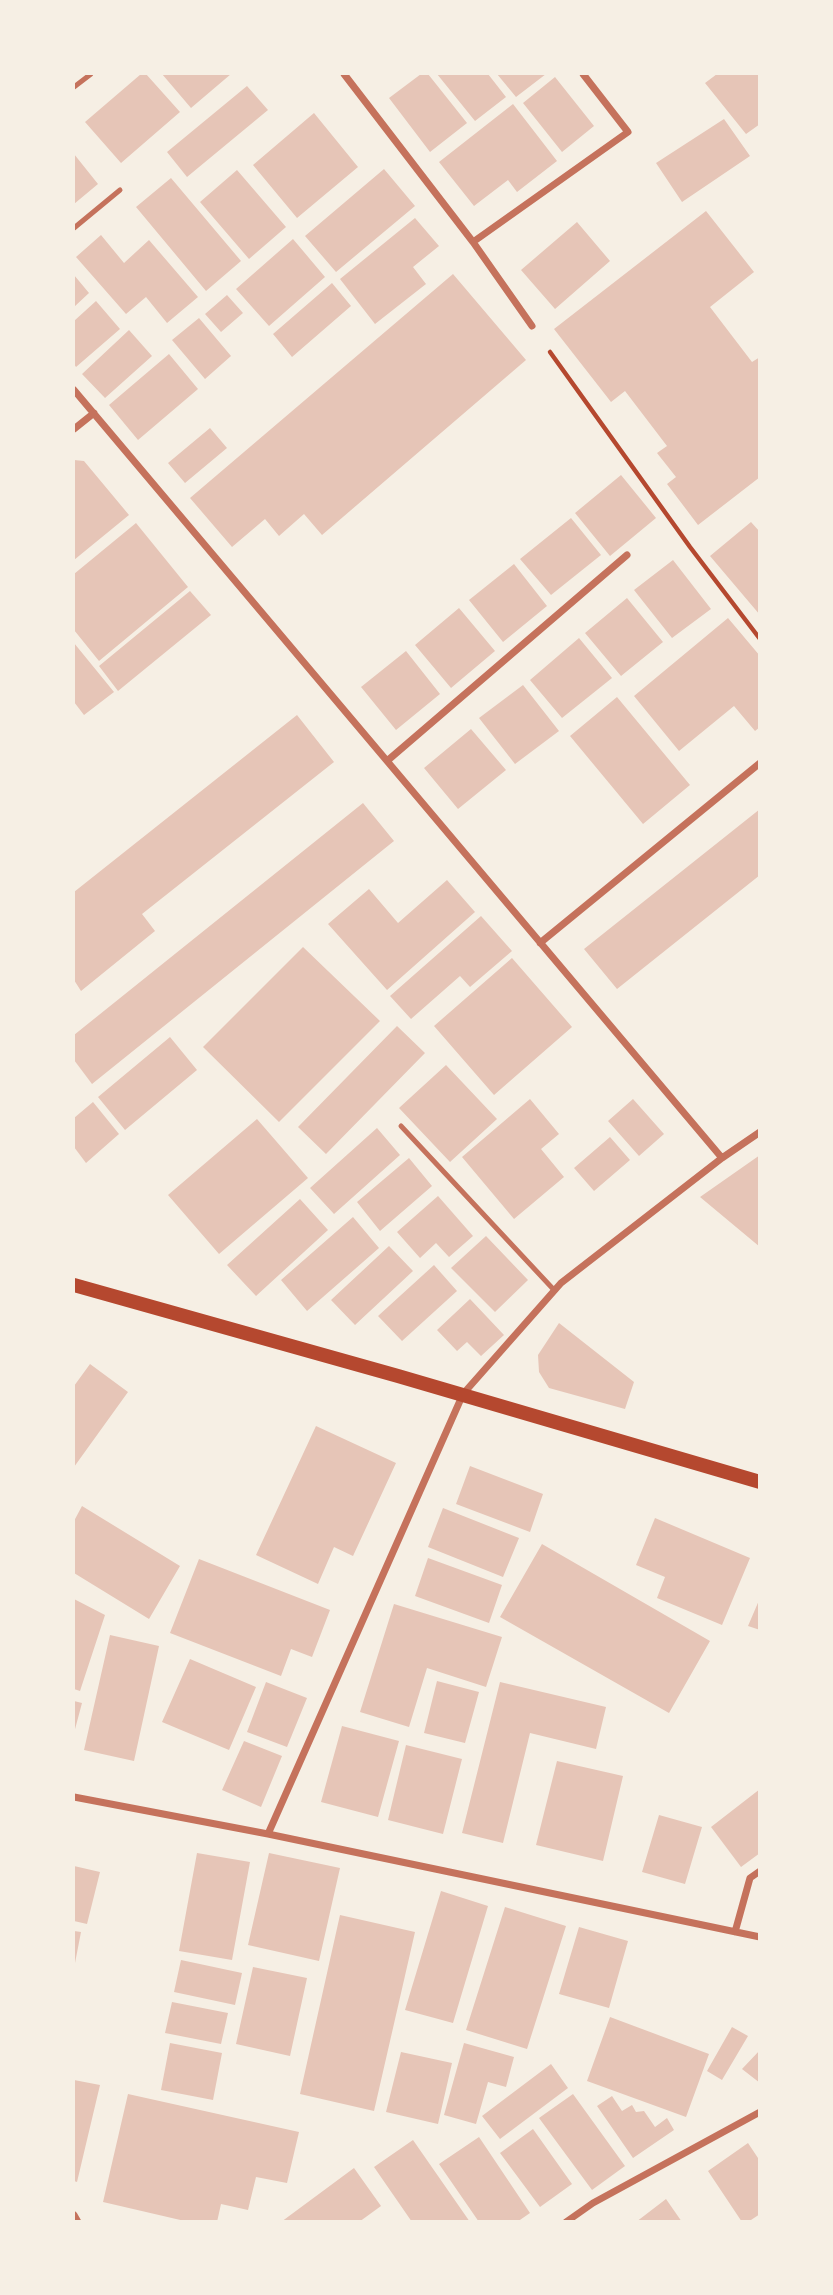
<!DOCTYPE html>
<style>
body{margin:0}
#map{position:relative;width:833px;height:2295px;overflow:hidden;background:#f6efe4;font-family:"Sofia Sans Condensed",sans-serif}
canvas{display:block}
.frame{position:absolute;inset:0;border:75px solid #f6efe4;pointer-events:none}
</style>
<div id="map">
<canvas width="833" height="2295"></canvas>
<div class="frame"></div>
</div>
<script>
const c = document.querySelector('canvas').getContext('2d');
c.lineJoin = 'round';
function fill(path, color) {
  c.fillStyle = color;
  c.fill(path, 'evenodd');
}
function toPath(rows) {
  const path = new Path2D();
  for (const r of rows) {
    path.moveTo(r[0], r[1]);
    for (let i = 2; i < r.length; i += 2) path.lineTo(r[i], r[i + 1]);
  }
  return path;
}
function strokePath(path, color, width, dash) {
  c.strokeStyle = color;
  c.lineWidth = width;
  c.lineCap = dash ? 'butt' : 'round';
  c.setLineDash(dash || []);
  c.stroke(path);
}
fill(toPath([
 [141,74,146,74,180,112,121,163,85,122],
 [162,74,231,74,191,108],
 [421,74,428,74,467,123,430,152,389,98],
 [437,74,488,74,506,97,475,121],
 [497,74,546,74,516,97],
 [717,74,758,74,760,76,760,124,746,134,705,83],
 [555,77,594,126,562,152,523,103],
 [247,86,268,110,187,177,167,152],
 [513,104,557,161,517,192,508,180,474,206,439,162],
 [314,113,358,167,297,218,253,165],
 [724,119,750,156,682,202,656,163],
 [74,154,98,184,74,204],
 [384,169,415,206,336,272,305,236],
 [237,170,286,227,249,259,200,202],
 [171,178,241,261,206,291,136,207],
 [706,211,754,272,710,307,752,362,760,357,760,477,698,525,667,484,676,477,657,453,667,446,625,391,611,402,554,329],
 [415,218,439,246,413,267,426,284,375,324,340,279],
 [577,222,610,261,555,309,521,270],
 [101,235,124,263,149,240,198,297,167,323,146,297,126,314,76,257],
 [293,239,325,277,269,326,236,289],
 [453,274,526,360,322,535,304,514,279,536,265,519,232,547,190,498],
 [74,275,89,293,74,307],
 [332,283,351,306,292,357,273,334],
 [227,295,243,313,221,332,205,314],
 [96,301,120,329,76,367,74,364,74,321],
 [199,318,231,356,205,379,172,340],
 [129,330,152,356,105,398,82,374],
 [169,354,198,389,138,440,109,405],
 [210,428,227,448,185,483,168,463],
 [74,460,84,461,129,515,74,560],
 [621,475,656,518,610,556,575,513],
 [571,518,601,555,551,595,520,559],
 [751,522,760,532,760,615,710,556],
 [136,523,188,587,99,661,74,630,74,574],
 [673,560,711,609,672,638,634,590],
 [514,564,547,606,503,642,469,600],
 [190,591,211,615,118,691,99,666],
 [627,598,663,642,621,676,585,633],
 [459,608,495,651,451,688,415,645],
 [728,618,760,656,760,727,755,731,734,706,679,751,634,696],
 [579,638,612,678,562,718,530,680],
 [74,643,114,692,84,715,74,702],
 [406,651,440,694,396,730,361,687],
 [523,685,559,731,515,764,479,718],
 [617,697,690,785,643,824,570,736],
 [297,715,334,762,142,914,155,931,81,991,74,980,74,892],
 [471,729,506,770,458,809,424,768],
 [363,803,394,841,92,1084,74,1060,74,1035],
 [760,809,760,875,617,989,584,949],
 [447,880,475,912,387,990,328,924,369,889,398,923],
 [481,916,512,951,470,987,460,976,411,1019,390,996],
 [303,947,380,1021,279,1122,203,1047],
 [512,958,572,1027,494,1095,434,1026],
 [397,1026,425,1053,326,1154,298,1127],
 [170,1037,197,1070,125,1130,98,1097],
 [446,1065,497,1119,450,1162,399,1108],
 [530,1099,559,1134,541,1149,564,1177,514,1219,462,1157],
 [633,1099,664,1134,639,1156,608,1121],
 [93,1102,119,1134,86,1163,74,1147,74,1118],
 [257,1119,308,1178,219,1254,168,1195],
 [377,1128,400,1155,334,1214,310,1188],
 [610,1137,630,1160,594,1191,574,1168],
 [760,1155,760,1247,700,1197],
 [409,1158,432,1186,380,1231,357,1202],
 [438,1196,473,1236,449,1257,436,1243,420,1258,397,1232],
 [300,1199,328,1230,256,1296,227,1265],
 [353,1217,379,1248,307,1311,281,1280],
 [486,1236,528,1280,495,1312,451,1268],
 [389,1246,413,1271,355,1325,331,1300],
 [434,1265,457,1291,402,1341,378,1316],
 [470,1299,504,1335,481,1356,467,1342,457,1351,437,1330],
 [559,1323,634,1382,625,1409,549,1388,539,1372,538,1355],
 [90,1364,128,1392,74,1467,74,1386],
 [316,1426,396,1463,353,1556,334,1547,318,1584,256,1555],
 [470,1466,543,1494,530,1532,456,1504],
 [82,1506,180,1566,149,1619,74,1573,74,1521],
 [443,1508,519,1538,503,1577,428,1547],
 [655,1518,750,1558,722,1625,657,1598,665,1577,636,1565],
 [542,1544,710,1641,669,1713,500,1617],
 [428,1558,502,1585,489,1623,415,1596],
 [199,1559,330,1610,312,1657,291,1649,281,1676,170,1633],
 [760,1598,760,1630,748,1626],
 [74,1599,105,1615,80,1691,74,1689],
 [394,1604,502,1637,486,1687,427,1668,409,1727,360,1712],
 [110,1635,159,1646,134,1761,84,1750],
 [190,1659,256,1687,229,1750,162,1722],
 [437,1681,479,1692,465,1743,424,1733],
 [266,1682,307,1698,287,1747,247,1732],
 [500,1682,606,1707,596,1749,530,1733,503,1843,462,1833],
 [74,1701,82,1703,74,1733],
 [342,1726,399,1741,378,1817,321,1802],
 [244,1741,282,1756,261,1807,222,1790],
 [406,1745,462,1759,443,1834,388,1820],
 [557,1761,623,1776,603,1861,536,1845],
 [760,1789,760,1853,741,1867,711,1827],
 [659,1815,702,1827,685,1884,642,1872],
 [197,1853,250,1862,232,1960,179,1951],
 [269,1853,340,1868,319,1961,248,1945],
 [74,1866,100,1872,87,1924,74,1921],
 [441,1891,488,1906,453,2023,405,2010],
 [505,1907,566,1926,527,2049,466,2030],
 [340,1915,415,1932,374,2111,300,2094],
 [579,1927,628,1941,609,2008,559,1994],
 [74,1931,81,1932,75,1963,74,1963],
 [181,1960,242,1973,235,2005,174,1992],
 [253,1967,307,1978,290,2056,236,2044],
 [172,2002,228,2013,221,2044,165,2033],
 [610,2017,709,2054,686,2117,587,2081],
 [732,2027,748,2036,722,2080,707,2071],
 [170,2043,222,2053,213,2100,161,2090],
 [464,2043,514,2057,506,2087,488,2082,476,2124,444,2115],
 [760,2050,760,2083,742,2069],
 [401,2052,452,2063,438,2124,386,2112],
 [551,2064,568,2088,500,2139,482,2116],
 [74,2080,100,2085,77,2182,74,2181],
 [128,2094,299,2132,287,2183,256,2177,248,2210,221,2204,217,2222,189,2222,103,2202],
 [573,2094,625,2166,592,2190,539,2118],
 [612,2096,622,2111,632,2105,636,2112,644,2111,655,2127,667,2118,674,2130,633,2158,597,2106],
 [533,2129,572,2184,540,2207,500,2153],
 [479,2137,530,2213,517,2222,479,2222,439,2164],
 [413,2140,470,2222,412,2222,374,2167],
 [748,2143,760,2161,760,2214,748,2222,742,2222,708,2171],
 [354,2168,381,2206,359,2222,281,2222],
 [666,2199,682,2222,636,2222]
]), '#e6c5b7');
strokePath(toPath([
 [550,352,690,547,760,639]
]), '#b5482f', 4.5);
strokePath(toPath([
 [74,87,91,74],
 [74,228,120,190],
 [401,1126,555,1291]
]), '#c5725c', 5);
strokePath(toPath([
 [344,74,473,242,532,326],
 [473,242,628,132,583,74],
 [74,390,722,1158],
 [74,429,94,413],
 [387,761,627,555],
 [540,943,760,763],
 [74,1797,268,1834,760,1937],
 [268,1834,463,1394,561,1283,722,1158,760,1132],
 [735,1932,750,1878,760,1871],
 [74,2215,78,2222],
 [566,2222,593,2203,760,2112]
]), '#c5725c', 7);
strokePath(toPath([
 [74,1285,398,1376,760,1482]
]), '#b5482f', 14);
</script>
